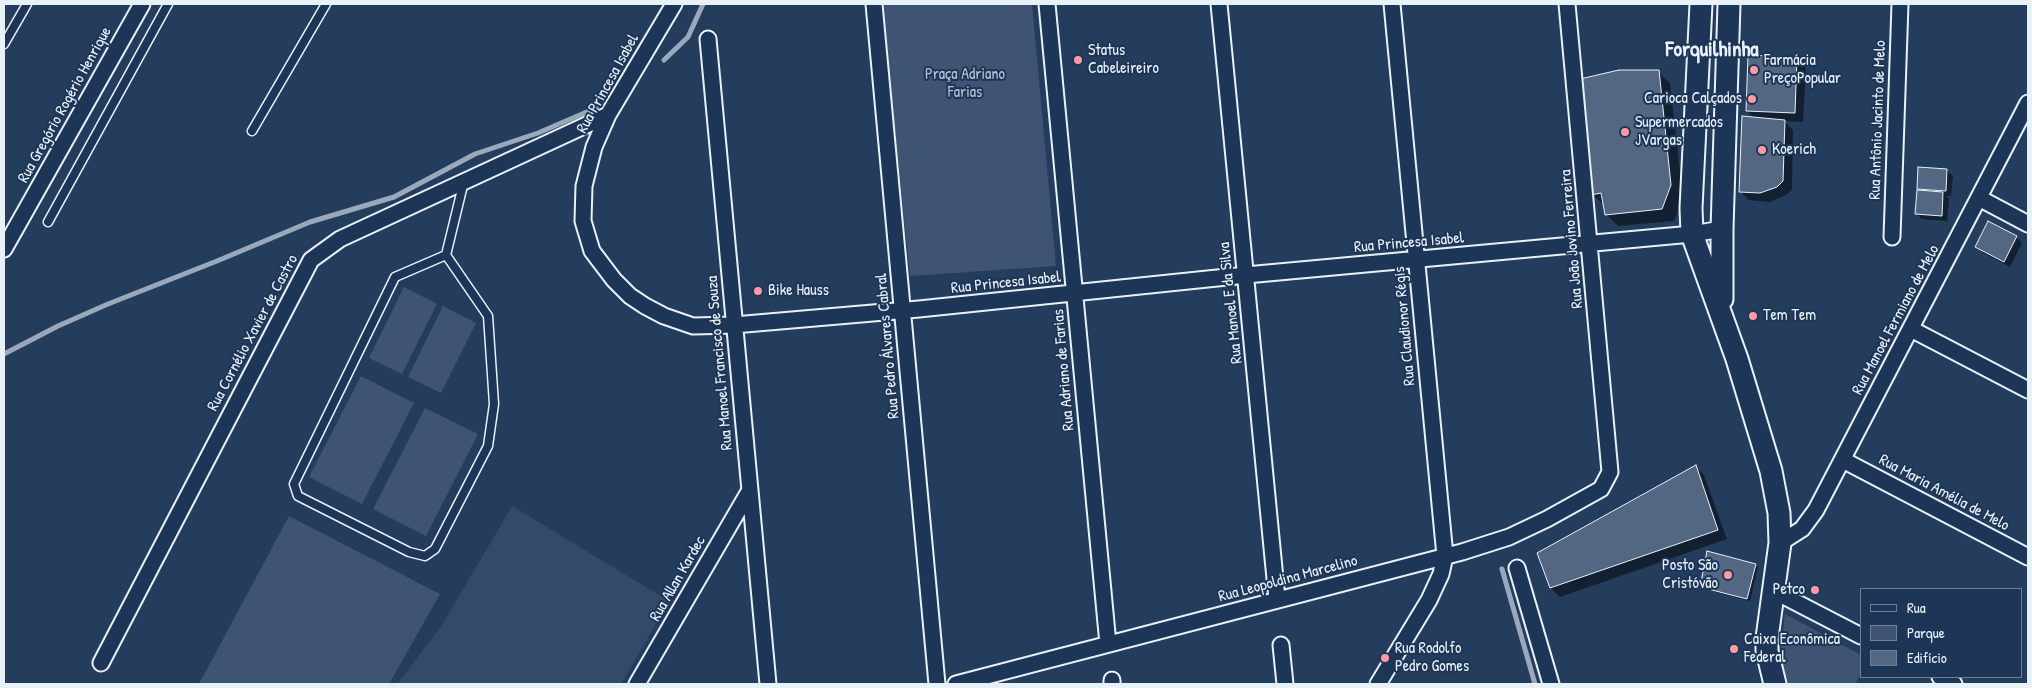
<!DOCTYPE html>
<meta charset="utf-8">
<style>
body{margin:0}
#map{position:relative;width:2032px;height:688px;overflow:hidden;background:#253d5d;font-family:"Patrick Hand",sans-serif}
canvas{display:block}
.frame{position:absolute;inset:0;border:5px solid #e8f1f8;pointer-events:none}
.legend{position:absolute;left:1860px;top:588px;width:162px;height:90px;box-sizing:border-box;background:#1d3557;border:1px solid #6e8097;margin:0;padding:6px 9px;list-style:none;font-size:15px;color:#e8f1f8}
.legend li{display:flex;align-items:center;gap:10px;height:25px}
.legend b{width:25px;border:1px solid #6e8097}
</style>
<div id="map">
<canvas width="2032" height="688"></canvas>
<div class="frame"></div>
<ul class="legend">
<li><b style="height:6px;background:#1d3557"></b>Rua</li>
<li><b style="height:14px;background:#3e5472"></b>Parque</li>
<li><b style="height:14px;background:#536782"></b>Edifício</li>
</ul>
</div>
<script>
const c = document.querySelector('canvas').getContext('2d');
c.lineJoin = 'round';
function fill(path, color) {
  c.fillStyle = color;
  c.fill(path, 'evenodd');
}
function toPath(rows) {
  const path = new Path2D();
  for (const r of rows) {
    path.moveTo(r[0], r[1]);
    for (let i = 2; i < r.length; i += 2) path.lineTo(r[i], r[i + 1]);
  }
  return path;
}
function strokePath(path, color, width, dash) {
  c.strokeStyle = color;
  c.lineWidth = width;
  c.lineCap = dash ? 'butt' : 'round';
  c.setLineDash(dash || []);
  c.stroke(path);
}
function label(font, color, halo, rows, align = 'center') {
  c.font = font + ' "Patrick Hand",sans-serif';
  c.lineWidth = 4;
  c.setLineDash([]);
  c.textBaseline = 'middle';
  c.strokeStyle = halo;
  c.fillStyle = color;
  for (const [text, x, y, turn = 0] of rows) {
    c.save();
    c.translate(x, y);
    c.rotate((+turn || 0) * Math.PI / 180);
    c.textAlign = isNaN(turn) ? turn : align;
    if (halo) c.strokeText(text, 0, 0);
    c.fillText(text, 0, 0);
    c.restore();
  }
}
fill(toPath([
 [512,506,669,601,621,684,397,684,442,625]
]), '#334a68');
fill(toPath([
 [882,4,1032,4,1056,266,910,276],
 [404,287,437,304,402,374,369,358],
 [443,306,476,323,441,393,408,377],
 [361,376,414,403,362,504,309,477],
 [425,408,478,434,426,536,373,509],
 [289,516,440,594,389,684,199,684],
 [1785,614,1861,655,1861,674,1855,684,1789,684,1784,673,1781,650]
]), '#3e5472');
fill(toPath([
 [1797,59,1806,68,1803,122,1784,121,1793,130,1792,190,1786,195,1770,202,1749,200,1740,191,1755,119,1747,111],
 [1658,72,1670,83,1683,198,1674,221,1618,226,1606,214,1605,206,1592,194],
 [1947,171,1953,176,1951,196,1946,196,1949,199,1947,221,1922,219,1916,214,1921,191,1918,188],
 [2016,237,2022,243,2010,267,1982,252,1976,247],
 [1695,466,1704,475,1727,539,1560,597,1551,588],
 [1755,565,1758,567,1750,601,1704,589,1702,586]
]), '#0007');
strokePath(toPath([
 [664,60,688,37,703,4],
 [4,354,58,326,108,304,217,261,310,222,394,197,475,154,538,133,596,108],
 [1502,569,1535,684]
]), '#99a8ba', 5);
const building = toPath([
 [1748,55,1797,57,1795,113,1746,111,1748,55],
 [1619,70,1659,70,1671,185,1662,209,1605,215,1601,193,1591,195,1580,79,1619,70],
 [1742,116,1785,120,1783,181,1777,187,1760,193,1739,192,1742,116],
 [1918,167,1947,169,1946,191,1917,189,1918,167],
 [1917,190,1943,192,1942,216,1915,214,1917,190],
 [1988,221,2017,236,2004,262,1975,247,1988,221],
 [1696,465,1718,530,1550,588,1537,553,1696,465],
 [1707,551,1756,564,1747,599,1700,587,1707,551]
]);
fill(building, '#536782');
strokePath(building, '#e8f1f8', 1);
const service = toPath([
 [4,44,27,4],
 [252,131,326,4],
 [48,222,168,4],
 [446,255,395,277,294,484,298,496,409,552,425,556,435,549,488,446,494,404,488,316,446,255,464,181]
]);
const minor = toPath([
 [674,4,608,115,594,147,584,186,583,221,592,251,614,280,630,296,645,306,664,316,693,326,734,325,919,309,1246,275,1692,234,1722,229],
 [874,4,937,684],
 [1047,4,1108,644],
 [1219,4,1277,599],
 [708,39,768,684],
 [1979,198,2028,224],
 [1892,237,1900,4],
 [4,249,142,4],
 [1911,329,2028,390],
 [1843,460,2028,557],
 [1780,543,1802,529,1816,510,2028,103],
 [1517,568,1551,684],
 [1774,591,1861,636],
 [1281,645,1285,684],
 [101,663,311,260,340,239,608,115],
 [1940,677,1954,684],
 [1112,680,1112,684],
 [637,684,750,490],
 [956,684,1462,552,1509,537,1547,519,1601,489,1610,472,1567,4],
 [1378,684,1429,600,1441,574,1445,556,1392,4]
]);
const secondary = toPath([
 [1701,4,1691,208,1692,234,1737,359,1771,471,1779,513,1780,543,1767,638,1767,651,1775,684],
 [1722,299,1722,229,1729,4]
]);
strokePath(service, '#e8f1f8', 11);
strokePath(minor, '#e8f1f8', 19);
strokePath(secondary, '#e8f1f8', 25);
strokePath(service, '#1d3557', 8);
strokePath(minor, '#1d3557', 15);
strokePath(secondary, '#1d3557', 21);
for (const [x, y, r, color] of [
 [1078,60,5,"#ff9aa2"],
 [1754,70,5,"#ff9aa2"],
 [1752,99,5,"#ff9aa2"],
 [1625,132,5,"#ff9aa2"],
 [1762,150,5,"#ff9aa2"],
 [758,291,5,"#ff9aa2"],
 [1753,316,5,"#ff9aa2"],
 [1728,575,5,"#ff9aa2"],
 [1815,590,5,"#ff9aa2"],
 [1734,649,5,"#ff9aa2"],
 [1385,658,5,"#ff9aa2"]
]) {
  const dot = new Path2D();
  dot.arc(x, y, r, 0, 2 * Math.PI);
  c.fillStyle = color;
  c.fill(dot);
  strokePath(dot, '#1d3557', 2);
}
label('16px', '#e8f1f8', '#1d3557', [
 ["Status",1088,51],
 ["Cabeleireiro",1088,69],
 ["Farmácia",1764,61],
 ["PreçoPopular",1764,79],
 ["Carioca Calçados",1742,99,"right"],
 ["Supermercados",1635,123],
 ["JVargas",1635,141],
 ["Koerich",1772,150],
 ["Bike Hauss",768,291],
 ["Tem Tem",1763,316],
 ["Posto São",1718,566,"right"],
 ["Cristóvão",1718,584,"right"],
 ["Petco",1805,590,"right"],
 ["Caixa Econômica",1744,640],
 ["Federal",1744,658],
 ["Rua Rodolfo",1395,649],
 ["Pedro Gomes",1395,667]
], 'left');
label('16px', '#b5c2d0', '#1d3557', [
 ["Praça Adriano",965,75],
 ["Farias",965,93]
]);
label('16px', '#e8f1f8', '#1d3557', [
 ["Rua Princesa Isabel",608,84,-61],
 ["Rua Gregório Rogério Henrique",65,105,-61],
 ["Rua Antônio Jacinto de Melo",1878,120,-88],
 ["Rua João Jovino Ferreira",1572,239,-95],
 ["Rua Princesa Isabel",1409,243,-5],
 ["Rua Princesa Isabel",1006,283,-6],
 ["Rua Manoel E da Silva",1231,303,-96],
 ["Rua Manoel Fermiano de Melo",1896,320,-62],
 ["Rua Claudionor Régis",1405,326,-95],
 ["Rua Cornélio Xavier de Castro",253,333,-62],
 ["Rua Pedro Álvares Cabral",888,346,-95],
 ["Rua Manoel Francisco de Souza",720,363,-95],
 ["Rua Adriano de Farias",1064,370,-95],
 ["Rua Maria Amélia de Melo",1944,493,28],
 ["Rua Allan Kardec",678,579,-60],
 ["Rua Leopoldina Marcelino",1288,579,-15]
]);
label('bold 21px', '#e8f1f8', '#1d3557', [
 ["Forquilhinha",1712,50]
]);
</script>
